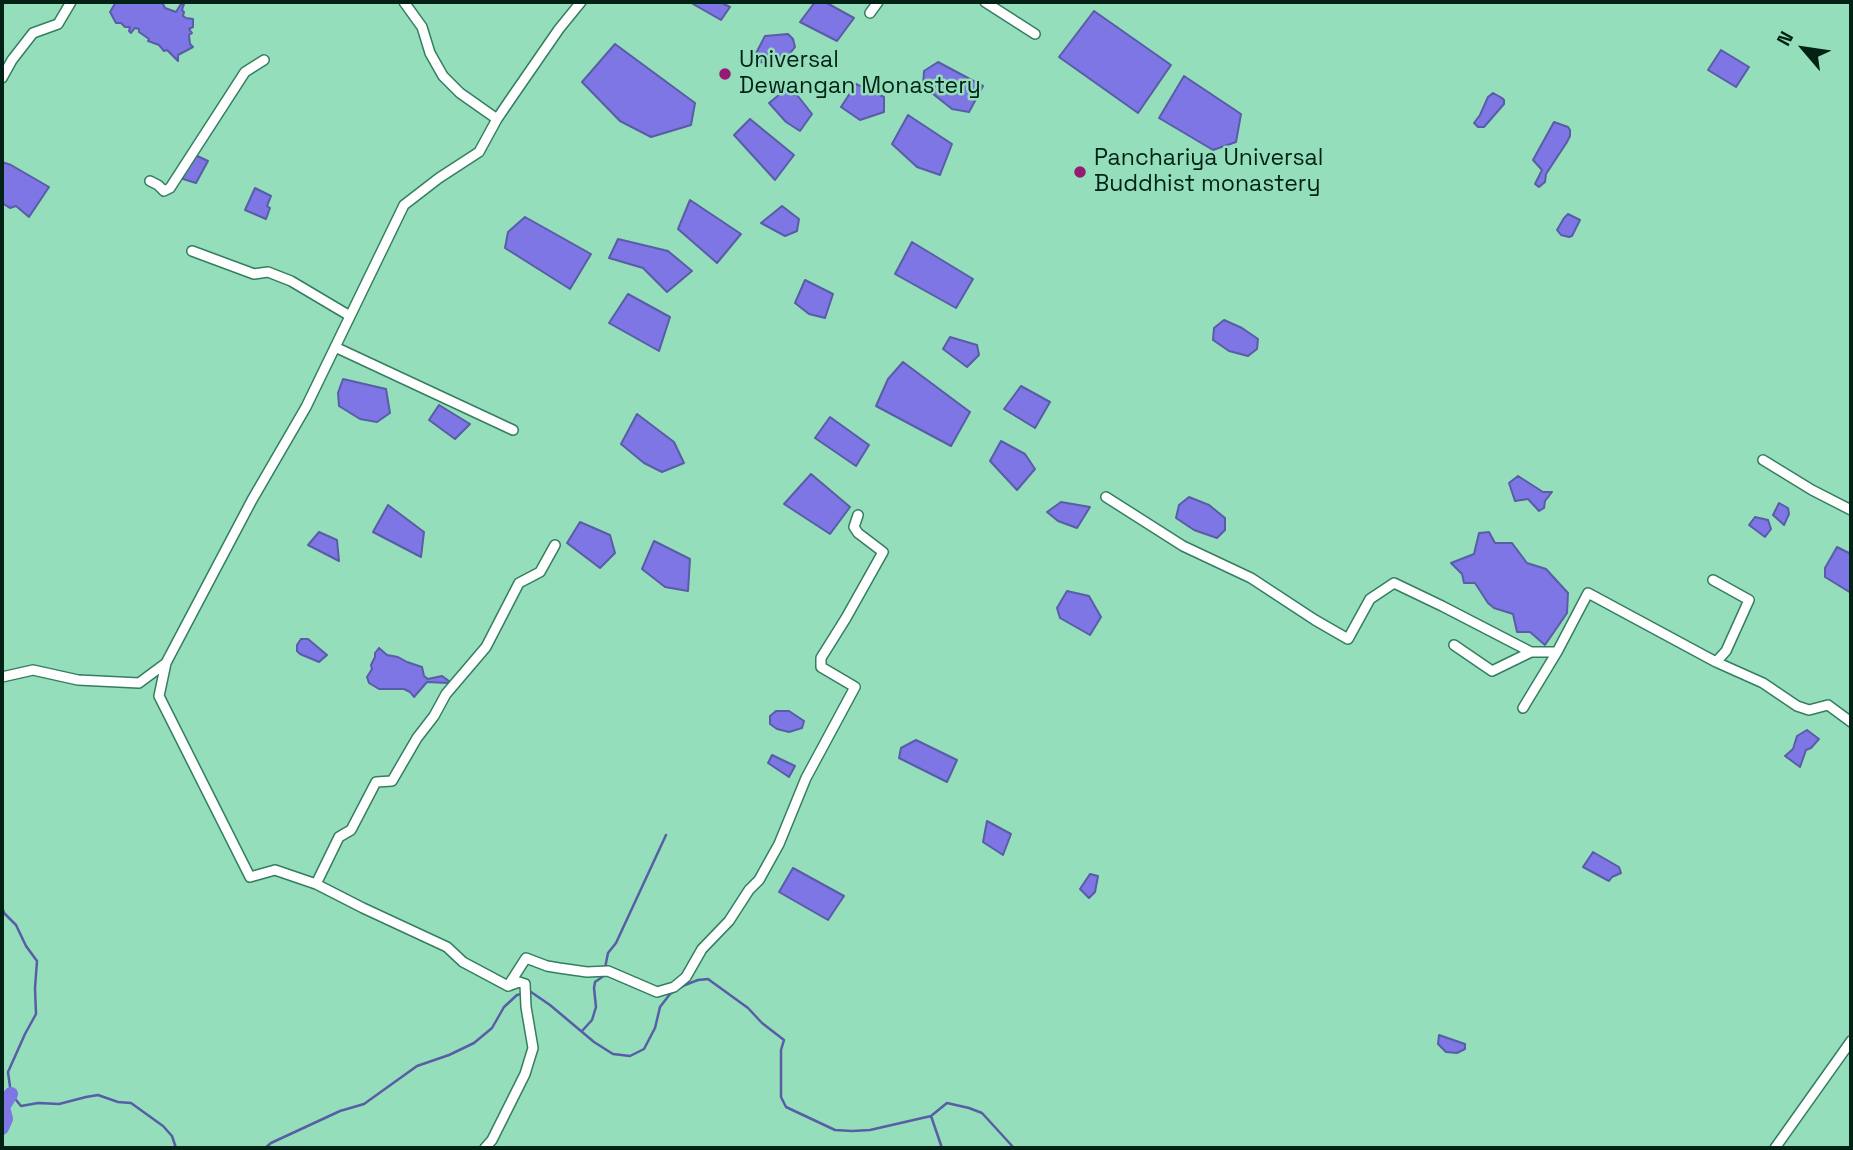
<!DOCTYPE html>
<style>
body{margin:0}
#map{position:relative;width:1853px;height:1150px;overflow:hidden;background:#94debc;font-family:"Space Grotesk",sans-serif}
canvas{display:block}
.frame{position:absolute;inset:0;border:4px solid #032216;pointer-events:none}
.north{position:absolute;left:1769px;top:14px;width:70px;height:70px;-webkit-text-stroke:5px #94debc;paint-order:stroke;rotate:299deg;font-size:19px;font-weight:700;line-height:28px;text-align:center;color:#032216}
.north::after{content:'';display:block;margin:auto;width:24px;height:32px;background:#032216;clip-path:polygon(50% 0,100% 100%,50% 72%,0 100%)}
</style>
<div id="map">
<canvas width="1853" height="1150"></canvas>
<div class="frame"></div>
<div class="north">N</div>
</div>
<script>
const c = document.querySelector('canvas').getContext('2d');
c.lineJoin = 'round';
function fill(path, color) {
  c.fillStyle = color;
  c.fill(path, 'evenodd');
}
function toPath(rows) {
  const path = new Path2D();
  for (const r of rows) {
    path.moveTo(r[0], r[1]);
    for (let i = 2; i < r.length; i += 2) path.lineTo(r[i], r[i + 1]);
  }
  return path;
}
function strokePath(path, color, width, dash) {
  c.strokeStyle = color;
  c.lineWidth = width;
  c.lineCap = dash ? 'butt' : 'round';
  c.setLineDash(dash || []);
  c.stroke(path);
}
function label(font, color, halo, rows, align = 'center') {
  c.font = font + ' "Space Grotesk",sans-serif';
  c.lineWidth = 5;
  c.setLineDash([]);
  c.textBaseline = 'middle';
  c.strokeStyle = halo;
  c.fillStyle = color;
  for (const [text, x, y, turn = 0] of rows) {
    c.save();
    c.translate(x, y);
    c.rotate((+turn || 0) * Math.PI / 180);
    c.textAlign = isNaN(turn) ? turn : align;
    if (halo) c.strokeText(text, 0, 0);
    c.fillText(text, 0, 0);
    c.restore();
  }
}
const water = toPath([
 [116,2,162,2,165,8,176,12,181,4,184,4,182,10,184,12,183,16,186,18,193,19,193,27,189,29,192,33,189,35,190,44,193,47,178,55,178,61,167,50,164,51,159,45,148,41,149,39,139,32,139,29,135,28,131,33,129,31,130,27,125,27,121,23,116,23,110,12,116,2],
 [695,2,720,2,730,7,721,20,693,4,695,2],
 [815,2,825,2,854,18,837,41,800,22,815,2],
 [1094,11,1171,65,1138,113,1059,57,1094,11],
 [788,34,793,39,795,47,784,61,778,60,756,63,753,59,765,36,788,34],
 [615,44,695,103,691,125,651,137,620,121,582,82,615,44],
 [1721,50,1749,67,1736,87,1708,70,1721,50],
 [938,62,983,86,969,112,952,109,923,86,924,71,938,62],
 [1184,76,1241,114,1236,142,1213,150,1159,118,1184,76],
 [856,84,884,97,884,112,860,120,841,107,856,84],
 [790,86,812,114,800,131,786,122,769,103,790,86],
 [1493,93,1502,98,1504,100,1504,104,1484,127,1478,127,1474,123,1480,115,1488,97,1493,93],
 [908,115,952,144,940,175,917,167,892,144,908,115],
 [750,119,794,155,775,180,734,135,750,119],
 [1554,122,1568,127,1570,130,1570,136,1567,142,1546,174,1545,182,1539,187,1535,184,1542,170,1533,160,1554,122],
 [193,154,208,161,196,183,180,178,193,154],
 [2,162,11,165,49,187,29,217,16,206,10,208,2,203,2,162],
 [255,188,271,196,267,206,270,208,266,219,245,210,255,188],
 [690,200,741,234,717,263,678,229,690,200],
 [782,206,799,219,797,231,785,236,761,223,782,206],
 [1568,214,1580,220,1572,236,1569,237,1561,235,1557,230,1564,218,1568,214],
 [525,217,591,254,570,289,505,248,508,232,525,217],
 [618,239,668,251,692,271,667,292,643,268,609,258,618,239],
 [912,242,973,279,956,308,895,274,912,242],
 [805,280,833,294,825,318,809,314,795,303,805,280],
 [628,294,670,317,659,351,609,323,628,294],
 [1224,320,1242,328,1258,339,1257,349,1248,356,1229,351,1213,340,1214,328,1224,320],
 [950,337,977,345,979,355,967,367,943,349,950,337],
 [903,362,970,412,951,446,876,406,888,379,903,362],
 [343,379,386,389,390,413,377,422,360,419,339,406,338,393,343,379],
 [1021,386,1050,402,1035,428,1004,409,1021,386],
 [439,405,470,424,455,439,429,420,439,405],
 [637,414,674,442,684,463,662,472,644,463,621,444,637,414],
 [830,417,869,445,856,466,815,438,830,417],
 [1001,441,1025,454,1035,469,1017,490,990,461,1001,441],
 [811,474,850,507,830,534,784,504,811,474],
 [1518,476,1543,492,1552,492,1545,501,1544,508,1539,511,1528,499,1515,501,1509,483,1518,476],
 [1189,497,1209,505,1225,518,1225,530,1217,538,1194,530,1176,518,1179,505,1189,497],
 [1061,502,1090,507,1077,528,1058,521,1047,512,1061,502],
 [1779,503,1788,508,1789,514,1784,525,1773,515,1779,503],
 [388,505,424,532,421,557,373,532,388,505],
 [1755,517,1768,520,1771,529,1765,537,1749,525,1755,517],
 [580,522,610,535,615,553,600,568,567,543,580,522],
 [319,532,337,540,339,561,308,545,319,532],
 [1489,532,1495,543,1512,543,1527,563,1546,569,1568,593,1567,613,1545,645,1530,632,1517,632,1513,614,1494,608,1488,603,1475,583,1464,583,1462,574,1451,563,1474,554,1479,533,1489,532],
 [654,541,690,559,688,591,665,587,642,569,654,541],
 [1837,547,1851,554,1851,593,1825,577,1825,568,1837,547],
 [1067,591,1089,596,1101,617,1090,635,1060,618,1057,608,1067,591],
 [301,639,308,639,327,655,319,662,300,654,297,651,297,645,301,639],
 [379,648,387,655,398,657,407,662,422,667,424,676,428,679,442,676,449,681,448,683,427,682,414,697,410,692,404,689,379,689,369,683,367,677,372,669,371,665,375,657,375,653,379,648],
 [776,711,789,711,804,721,802,728,789,732,777,729,770,724,770,716,776,711],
 [1807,730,1819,739,1811,748,1806,750,1800,767,1785,756,1793,749,1797,736,1807,730],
 [916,740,957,760,947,782,899,758,901,748,916,740],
 [772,755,795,766,789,777,768,763,772,755],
 [987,821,1011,834,1003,855,983,842,987,821],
 [1593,852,1619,867,1621,873,1612,877,1609,881,1583,867,1593,852],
 [793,868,844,896,828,920,779,892,793,868],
 [1090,874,1098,876,1095,892,1089,898,1080,889,1090,874],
 [1439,1035,1465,1044,1465,1049,1457,1053,1446,1052,1438,1044,1439,1035]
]);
fill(water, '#7d76e4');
strokePath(water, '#585da6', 2);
strokePath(toPath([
 [2,907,4,913,16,925,26,946,37,961,35,988,36,1014,25,1034,8,1072,11,1094,21,1106,38,1103,59,1104,86,1097,98,1095,118,1102,131,1103,163,1126,172,1136,176,1148],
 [605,968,608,953,616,943,666,835],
 [582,1031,592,1020,596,1007,594,988,595,982,605,975],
 [931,1116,942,1148],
 [265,1148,271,1143,340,1111,364,1104,417,1066,449,1055,474,1043,492,1028,504,1007,517,995,531,992,550,1005,594,1042,613,1054,630,1056,644,1049,655,1028,660,1007,670,994,685,985,698,980,708,979,748,1008,762,1023,784,1040,781,1050,781,1097,786,1107,835,1130,852,1131,870,1130,931,1116,947,1103,969,1108,982,1113,1014,1148]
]), '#585da6', 2.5);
strokePath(toPath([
 [2,1128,6,1119,3,1107,11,1094]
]), '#7d76e4', 14);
const minor = toPath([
 [404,2,422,27,430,53,443,76,460,93,497,119],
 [985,2,1035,34],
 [870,13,878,2],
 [2,78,12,60,33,33,58,24,71,2],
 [150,181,158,185,164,191,170,188,245,72,264,60],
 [192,251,254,274,268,272,291,281,350,316],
 [335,347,513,430],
 [1763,460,1812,490,1851,510],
 [1106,497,1183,546,1251,578,1315,620,1348,639,1370,599,1394,583,1442,606,1531,652,1557,652,1588,593,1716,662,1763,683,1797,706,1809,710,1828,705,1851,722],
 [1713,580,1749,600,1726,651,1716,662],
 [1454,645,1492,671,1531,652],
 [166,663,159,696,250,877,275,870,316,884,363,908,447,947,463,962,508,986,526,958,547,966,559,968,587,972,608,971,657,992,674,987,686,977,702,949,729,921,749,890,759,880,779,844,806,778,855,687,821,667,821,658,846,618,883,552,858,533,854,527,858,515],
 [2,677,33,670,78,680,139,683,166,663,252,500,306,407,404,205,439,178,479,152,497,119,512,97,559,29,581,2],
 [1523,708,1557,652],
 [316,884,339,837,351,830,376,782,392,781,417,738,434,716,446,694,486,647,519,583,540,572,555,545],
 [485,1148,492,1140,525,1074,533,1048,526,1007,525,984,519,982,508,986],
 [1775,1148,1851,1041]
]);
strokePath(minor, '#347e60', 12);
strokePath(minor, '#fff', 9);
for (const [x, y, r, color] of [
 [725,74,7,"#971971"],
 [1080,172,7,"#971971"]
]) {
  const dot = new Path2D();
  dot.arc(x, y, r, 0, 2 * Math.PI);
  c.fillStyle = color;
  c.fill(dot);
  strokePath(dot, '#94debc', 2.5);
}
label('23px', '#032216', '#94debc', [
 ["Universal",739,61],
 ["Dewangan Monastery",739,87],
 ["Panchariya Universal",1094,159],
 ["Buddhist monastery",1094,185]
], 'left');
</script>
